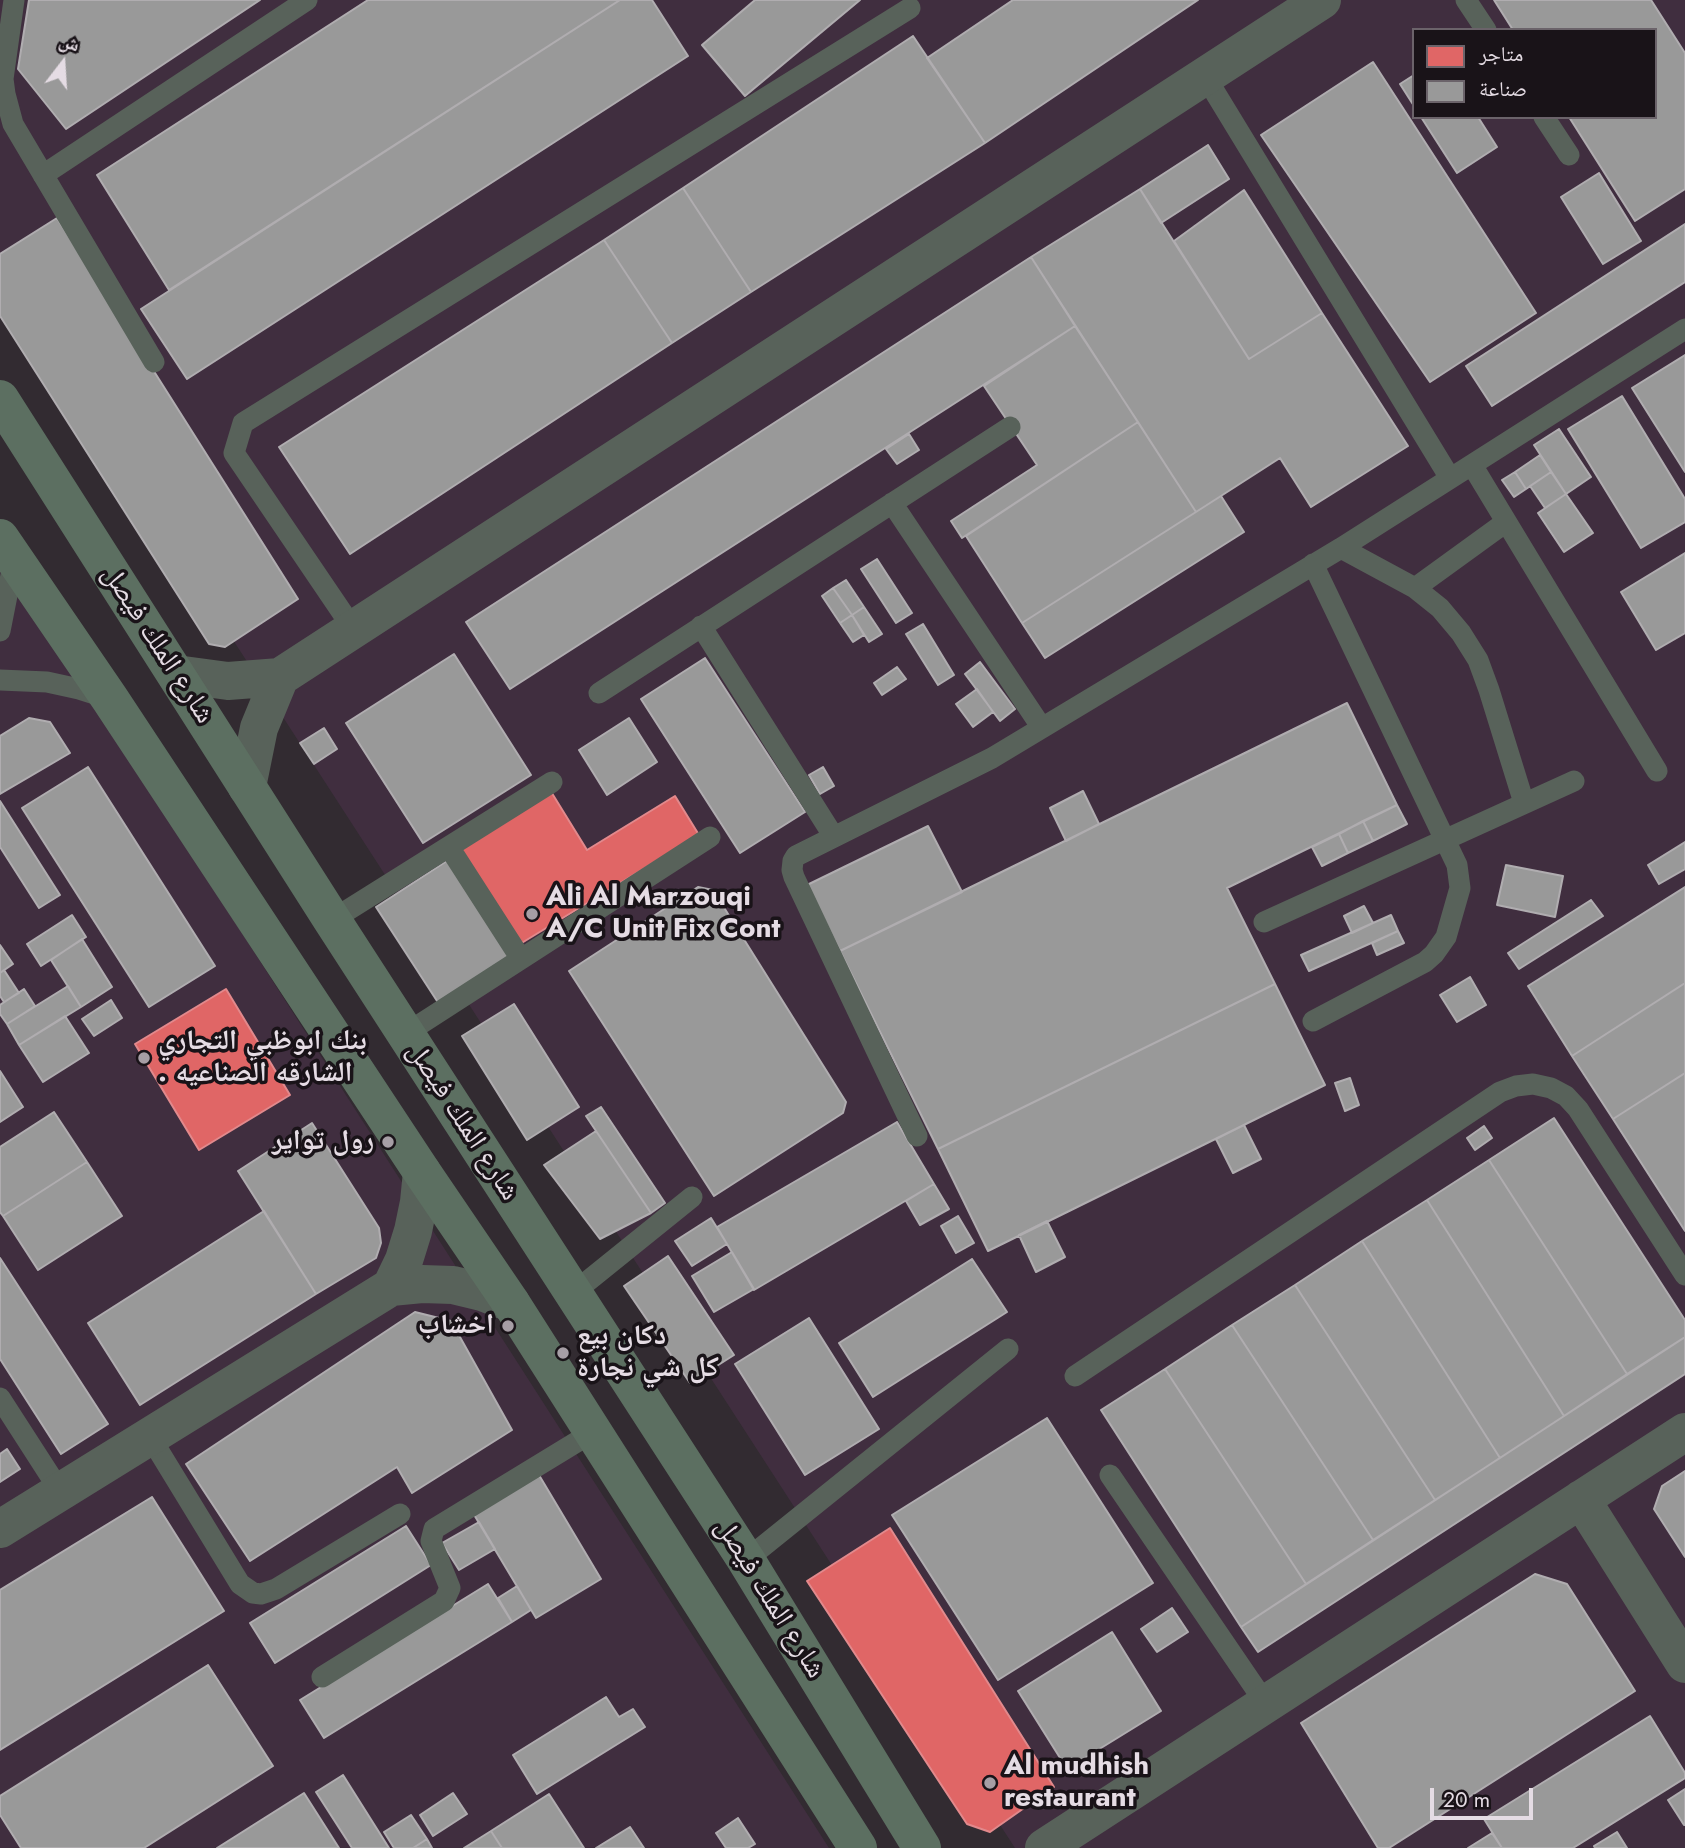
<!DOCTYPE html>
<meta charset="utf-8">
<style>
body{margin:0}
#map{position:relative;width:1685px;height:1848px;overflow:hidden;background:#322b31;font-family:Jost,"Noto Naskh Arabic",sans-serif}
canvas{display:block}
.legend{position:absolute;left:1412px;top:28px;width:245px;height:91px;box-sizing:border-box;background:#191318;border:2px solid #6b636a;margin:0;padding:9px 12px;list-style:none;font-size:21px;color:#e5dce4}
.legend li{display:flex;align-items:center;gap:14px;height:35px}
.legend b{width:35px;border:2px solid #6b636a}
.north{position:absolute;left:28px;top:28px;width:70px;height:70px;-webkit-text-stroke:5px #191318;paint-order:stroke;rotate:17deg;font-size:19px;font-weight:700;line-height:28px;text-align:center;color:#e5dce4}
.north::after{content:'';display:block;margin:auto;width:24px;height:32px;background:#e5dce4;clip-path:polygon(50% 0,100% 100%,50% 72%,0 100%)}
.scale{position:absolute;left:1430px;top:1788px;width:103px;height:32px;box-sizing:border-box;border:4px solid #e5dce4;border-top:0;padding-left:9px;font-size:21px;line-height:24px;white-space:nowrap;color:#e5dce4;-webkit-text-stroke:5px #191318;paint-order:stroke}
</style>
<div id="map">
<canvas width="1685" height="1848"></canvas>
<ul class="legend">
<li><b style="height:19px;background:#e06666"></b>متاجر</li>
<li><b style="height:19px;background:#999"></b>صناعة</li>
</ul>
<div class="north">ش</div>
<div class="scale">20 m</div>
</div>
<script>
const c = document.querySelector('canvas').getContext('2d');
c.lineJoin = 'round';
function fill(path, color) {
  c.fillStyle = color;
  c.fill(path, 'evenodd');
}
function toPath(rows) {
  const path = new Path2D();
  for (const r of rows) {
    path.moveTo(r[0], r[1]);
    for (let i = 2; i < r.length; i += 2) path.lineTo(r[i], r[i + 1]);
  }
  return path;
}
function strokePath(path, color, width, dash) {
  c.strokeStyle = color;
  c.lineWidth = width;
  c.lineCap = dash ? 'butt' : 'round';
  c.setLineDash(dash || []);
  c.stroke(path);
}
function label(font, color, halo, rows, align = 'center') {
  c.font = font + ' Jost,"Noto Naskh Arabic",sans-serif';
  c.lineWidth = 7;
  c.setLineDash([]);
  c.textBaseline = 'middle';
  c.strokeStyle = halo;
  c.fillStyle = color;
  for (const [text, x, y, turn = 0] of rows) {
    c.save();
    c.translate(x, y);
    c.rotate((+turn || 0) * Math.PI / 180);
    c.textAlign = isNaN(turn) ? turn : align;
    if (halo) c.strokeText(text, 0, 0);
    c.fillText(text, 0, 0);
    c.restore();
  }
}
fill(toPath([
 [0,0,1685,0,1685,1848,1015,1848,0,280],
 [1414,30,1655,30,1655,117,1414,117],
 [0,556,829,1848,0,1848]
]), '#402e3f');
const shops = toPath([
 [550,790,587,850,675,796,699,835,520,944,459,846,550,790],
 [226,989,290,1095,199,1150,135,1044,226,989],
 [890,1528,1054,1787,990,1832,967,1824,807,1581,890,1528]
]);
fill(shops, '#e06666');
strokePath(shops, '#e2898c', 2);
const industry = toPath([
 [29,0,260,0,66,129,18,69,29,0],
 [368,0,620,0,169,290,97,175,368,0],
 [620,0,652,0,688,56,187,379,141,309,620,0],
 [755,0,860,0,745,96,702,45,755,0],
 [1013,0,1198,0,985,143,927,58,1013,0],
 [1494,0,1651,0,1685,53,1685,189,1635,221,1569,117,1655,117,1655,30,1513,30,1494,0],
 [913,36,985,143,751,292,683,188,913,36],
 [1373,62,1536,313,1430,382,1261,135,1373,62],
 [1414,75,1414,106,1400,84,1414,75],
 [1421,117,1478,117,1497,147,1457,173,1421,117],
 [1208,145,1229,179,1161,223,1140,189,1208,145],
 [1599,173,1641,241,1603,264,1561,197,1599,173],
 [683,188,751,292,672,343,604,240,683,188],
 [1140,189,1249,359,1322,313,1408,446,1311,507,1280,458,1196,512,1031,257,1140,189],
 [1244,190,1322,313,1249,359,1174,241,1244,190],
 [57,218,298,599,225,647,209,644,0,316,0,254,57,218],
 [1685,224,1685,282,1492,406,1466,366,1685,224],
 [604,240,672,343,350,554,279,447,604,240],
 [1031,257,1075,326,510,689,466,622,1031,257],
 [1075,326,1138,422,962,538,951,521,1037,465,984,386,1075,326],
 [1685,355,1685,472,1632,388,1685,355],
 [1622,396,1685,499,1685,522,1641,548,1568,429,1622,396],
 [1138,422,1196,512,1022,623,966,536,1138,422],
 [1559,429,1591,477,1566,494,1534,445,1559,429],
 [909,434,919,450,897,464,886,449,909,434],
 [1540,455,1551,472,1526,489,1515,472,1540,455],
 [1515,472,1526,489,1514,497,1502,480,1515,472],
 [1551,472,1566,494,1545,508,1530,486,1551,472],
 [1566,494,1593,533,1564,552,1538,513,1566,494],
 [1221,496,1244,532,1045,658,1022,623,1221,496],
 [1685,553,1685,633,1656,650,1621,592,1685,553],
 [877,559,912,613,896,623,861,569,877,559],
 [846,580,864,607,852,615,833,588,846,580],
 [833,588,852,615,840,623,822,596,833,588],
 [864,607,882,634,869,642,852,615,864,607],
 [852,615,864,635,853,642,840,623,852,615],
 [923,624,954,675,938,685,906,634,923,624],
 [454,654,531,775,423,843,346,723,454,654],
 [705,658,805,812,740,853,641,699,705,658],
 [980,662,1015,709,1000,721,965,674,980,662],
 [897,667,906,679,882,695,874,683,897,667],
 [977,689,993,712,973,727,956,704,977,689],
 [1347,703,1397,805,1227,888,1275,984,938,1149,840,951,1347,703],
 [29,718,50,722,70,753,0,794,0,736,29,718],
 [629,718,657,762,607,795,579,750,629,718],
 [324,728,337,749,314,764,300,743,324,728],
 [88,767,215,966,149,1007,22,808,88,767],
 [823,767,834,786,820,794,809,775,823,767],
 [1083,791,1099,824,1066,841,1050,808,1083,791],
 [0,801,60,895,39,908,0,847,0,801],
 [1397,805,1407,824,1373,841,1363,821,1397,805],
 [1363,821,1373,841,1348,853,1339,834,1363,821],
 [928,826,962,892,840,951,807,885,928,826],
 [1339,834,1348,853,1322,866,1312,847,1339,834],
 [1685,842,1685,869,1659,884,1648,865,1685,842],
 [450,859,514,956,439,1004,376,907,450,859],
 [1506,865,1563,876,1555,917,1497,905,1506,865],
 [698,887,713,890,846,1102,843,1113,714,1196,569,971,698,887],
 [1685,887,1685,983,1572,1056,1528,986,1685,887],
 [1591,900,1603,916,1519,969,1508,953,1591,900],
 [1364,906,1373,923,1352,933,1344,916,1364,906],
 [72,915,86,937,41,966,27,944,72,915],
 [1391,915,1398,931,1309,971,1301,955,1391,915],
 [1398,931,1404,943,1377,955,1372,943,1398,931],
 [82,939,112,987,81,1007,51,960,82,939],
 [0,945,13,964,0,973,0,945],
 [4,970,19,993,4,1002,0,996,0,973,4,970],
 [1470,977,1486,1005,1457,1022,1440,995,1470,977],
 [1685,983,1685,1073,1613,1119,1572,1056,1685,983],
 [1275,984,1325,1085,988,1251,938,1149,1275,984],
 [68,986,81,1007,19,1045,7,1024,68,986],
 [24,989,35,1006,7,1024,0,1014,0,1005,24,989],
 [111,1000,122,1018,94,1036,82,1019,111,1000],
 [514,1004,579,1107,527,1140,462,1036,514,1004],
 [65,1016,89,1053,43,1082,19,1045,65,1016],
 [0,1071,23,1107,0,1122,0,1071],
 [1685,1073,1685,1231,1613,1119,1685,1073],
 [1350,1078,1359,1105,1345,1111,1335,1083,1350,1078],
 [601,1107,665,1203,651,1213,586,1116,601,1107],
 [54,1112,87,1162,3,1216,0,1212,0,1147,54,1112],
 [1554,1118,1685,1320,1685,1337,1627,1374,1489,1160,1554,1118],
 [897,1122,934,1184,754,1290,717,1227,897,1122],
 [312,1123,379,1228,381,1243,376,1258,316,1294,238,1171,312,1123],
 [1244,1125,1261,1159,1233,1173,1216,1139,1244,1125],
 [1484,1126,1492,1138,1475,1150,1467,1138,1484,1126],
 [596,1131,651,1213,600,1239,544,1165,596,1131],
 [1489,1160,1627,1374,1564,1416,1427,1200,1489,1160],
 [87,1162,122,1216,38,1270,3,1216,87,1162],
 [934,1184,949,1209,920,1225,906,1201,934,1184],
 [1427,1200,1564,1416,1500,1458,1362,1241,1427,1200],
 [264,1211,316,1294,140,1405,88,1323,264,1211],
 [958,1216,974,1243,956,1253,941,1226,958,1216],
 [711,1218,727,1244,692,1266,675,1241,711,1218],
 [1047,1221,1065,1257,1036,1272,1019,1235,1047,1221],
 [1362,1241,1500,1458,1435,1500,1295,1285,1362,1241],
 [732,1252,754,1289,714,1312,692,1276,732,1252],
 [668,1256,734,1355,690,1383,624,1286,668,1256],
 [0,1258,108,1424,61,1454,0,1359,0,1258],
 [972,1259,1007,1312,873,1397,839,1343,972,1259],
 [1295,1285,1435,1500,1373,1540,1232,1325,1295,1285],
 [415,1312,451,1321,512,1430,412,1493,397,1467,250,1561,186,1464,415,1312],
 [809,1318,879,1429,805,1475,735,1364,809,1318],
 [1232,1325,1373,1540,1306,1584,1165,1369,1232,1325],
 [1685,1337,1685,1374,1258,1652,1241,1627,1685,1337],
 [1165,1369,1306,1584,1241,1627,1101,1410,1165,1369],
 [1047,1418,1153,1583,998,1680,892,1515,1047,1418],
 [7,1449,20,1469,0,1482,0,1454,7,1449],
 [536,1470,601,1579,536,1618,470,1508,536,1470],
 [1685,1471,1685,1557,1654,1509,1662,1486,1685,1471],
 [152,1497,224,1611,0,1750,0,1590,152,1497],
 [479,1522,495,1549,459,1570,442,1543,479,1522],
 [406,1526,431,1565,275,1663,250,1623,406,1526],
 [1535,1574,1567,1584,1635,1691,1389,1848,1378,1848,1301,1723,1535,1574],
 [488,1584,512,1622,324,1738,300,1700,488,1584],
 [517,1586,531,1610,512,1622,498,1598,517,1586],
 [1172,1608,1188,1632,1157,1652,1141,1629,1172,1608],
 [1112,1632,1161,1711,1067,1769,1018,1691,1112,1632],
 [208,1665,273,1766,144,1848,21,1848,0,1815,0,1796,208,1665],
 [606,1697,619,1717,633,1709,645,1727,537,1794,513,1755,606,1697],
 [1650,1716,1685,1773,1685,1778,1573,1848,1502,1848,1484,1819,1650,1716],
 [343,1775,389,1848,352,1848,316,1792,343,1775],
 [1685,1789,1685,1825,1684,1825,1668,1800,1685,1789],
 [304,1793,339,1848,217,1848,304,1793],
 [453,1793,467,1814,433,1836,420,1815,453,1793],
 [549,1794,584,1848,502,1848,491,1831,549,1794],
 [411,1815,427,1839,413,1848,394,1848,384,1832,411,1815],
 [738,1818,755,1844,748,1848,726,1848,716,1833,738,1818],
 [630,1827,644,1848,596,1848,630,1827],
 [491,1831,502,1848,464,1848,491,1831],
 [1617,1832,1627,1848,1595,1848,1594,1846,1617,1832],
 [1492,1833,1502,1848,1468,1848,1492,1833],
 [427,1839,432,1848,413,1848,427,1839]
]);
fill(industry, '#999');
strokePath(industry, '#b0adb0', 2);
strokePath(toPath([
 [14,0,3,79,5,94,13,124,154,362],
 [1466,0,1486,30],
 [1205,76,1450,478],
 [1544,117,1569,155],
 [43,175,307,0],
 [1472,465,1657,771],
 [892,503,1042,728],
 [1341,548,1415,588,1440,608,1461,633,1478,660,1489,690,1524,803],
 [1415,588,1506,522],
 [701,626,834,837],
 [354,630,234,453,243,423,910,8],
 [0,631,14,560],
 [0,680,47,682,79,689,104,697],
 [599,693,1010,427],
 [449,847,521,959],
 [332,920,552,782],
 [1264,922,1574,781],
 [1313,1021,1425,962,1434,954,1446,937,1460,888,1457,865,1313,564],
 [405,1034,710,837],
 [917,1136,794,877,792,870,793,861,796,856,992,758,1341,548,1685,329],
 [573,1293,692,1197],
 [1075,1376,1500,1092,1516,1086,1533,1084,1551,1088,1566,1096,1578,1109,1685,1275],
 [0,1398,60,1491],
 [149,1435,240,1584,253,1593,261,1594,276,1589,400,1514],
 [1110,1475,1266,1704],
 [746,1560,1008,1349],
 [322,1677,444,1601,450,1588,431,1541,434,1529,593,1432]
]), '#58625a', 21);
strokePath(toPath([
 [176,674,228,681,280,677,1322,0],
 [247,787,259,728,280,677],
 [391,1287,404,1260,413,1231,419,1202,422,1172],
 [1581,1499,1685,1664],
 [0,1529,391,1287,422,1284,453,1285,482,1292,511,1303],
 [1044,1848,1685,1432]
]), '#58625a', 38);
strokePath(toPath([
 [0,399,332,920,746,1560,922,1848],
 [0,538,110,699,422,1172,511,1303,858,1848]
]), '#5c6f61', 38);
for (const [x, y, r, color] of [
 [532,914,7,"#a69ea5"],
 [144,1058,7,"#a69ea5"],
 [388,1142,7,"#a69ea5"],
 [508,1326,7,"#a69ea5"],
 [563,1353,7,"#a69ea5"],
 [990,1783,7,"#a69ea5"]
]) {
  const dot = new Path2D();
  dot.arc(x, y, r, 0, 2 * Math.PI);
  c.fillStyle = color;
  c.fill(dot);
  strokePath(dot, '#191318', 2.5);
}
label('28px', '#e5dce4', '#191318', [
 ["شارع الملك فيصل",157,645,57],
 ["شارع الملك فيصل",462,1122,57],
 ["شارع الملك فيصل",769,1599,58]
]);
label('bold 28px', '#e5dce4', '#191318', [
 ["Ali Al Marzouqi",546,898],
 ["A/C Unit Fix Cont",546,930],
 ["بنك ابوظبي التجاري",158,1042],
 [". الشارقه الصناعيه",158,1074],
 ["رول تواير",374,1142,"right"],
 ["اخشاب",494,1326,"right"],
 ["دكان بيع",577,1337],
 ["كل شي نجارة",577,1369],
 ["Al mudhish",1004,1767],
 ["restaurant",1004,1799]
], 'left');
</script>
